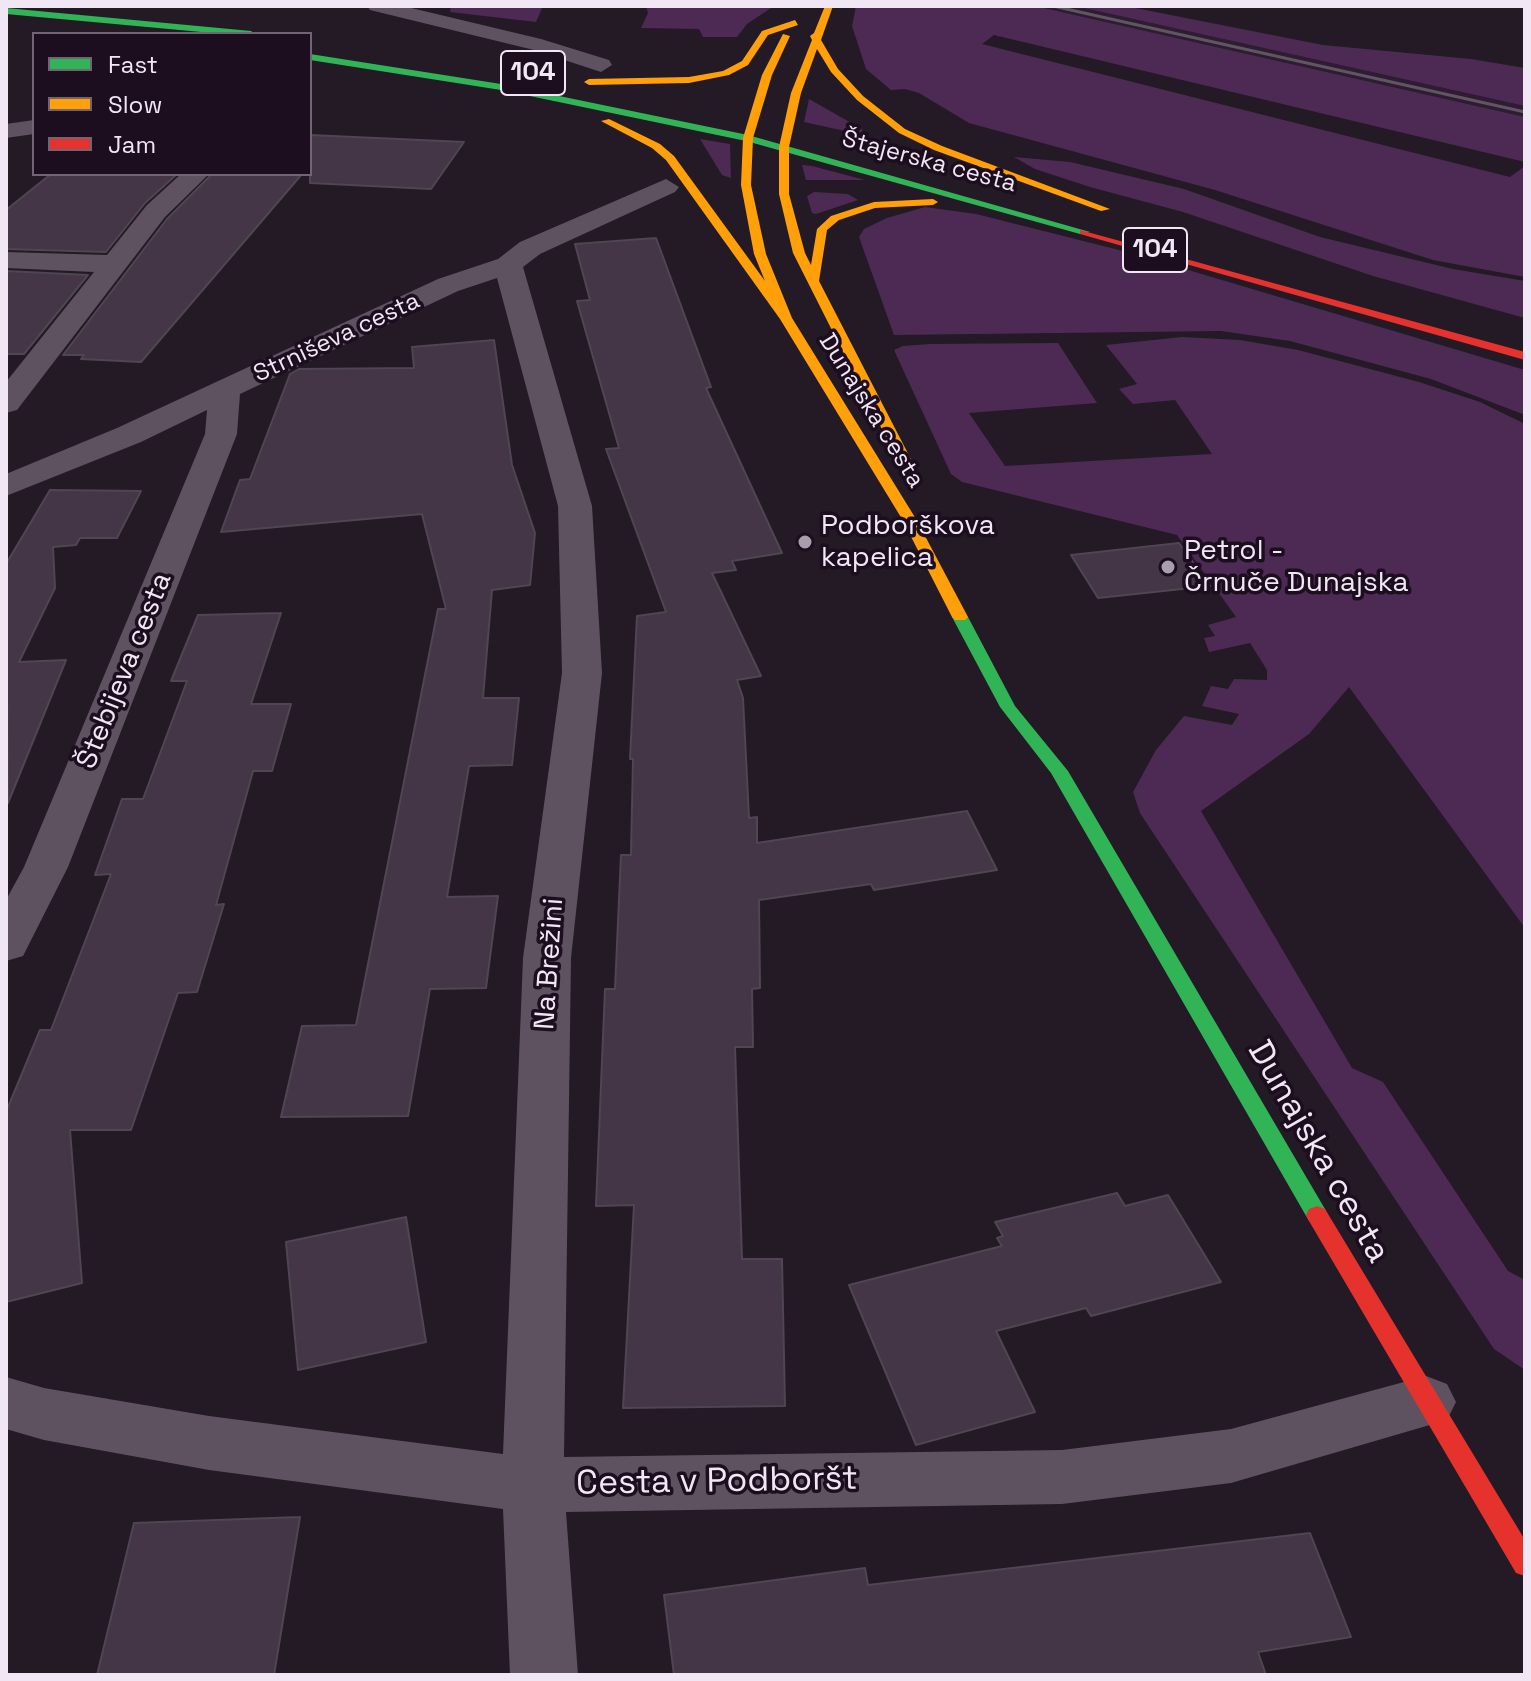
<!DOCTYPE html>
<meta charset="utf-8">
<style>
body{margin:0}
#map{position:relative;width:1531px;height:1681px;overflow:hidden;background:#231a25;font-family:"Space Grotesk",sans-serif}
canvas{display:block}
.frame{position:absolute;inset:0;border:8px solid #f1e7f4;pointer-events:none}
.legend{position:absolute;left:32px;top:32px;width:280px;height:144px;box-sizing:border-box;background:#1c0d1f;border:2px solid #716474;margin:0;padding:10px 14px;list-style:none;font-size:24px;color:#f1e7f4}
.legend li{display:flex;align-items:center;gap:16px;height:40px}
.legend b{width:40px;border:2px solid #716474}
</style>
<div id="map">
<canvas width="1531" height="1681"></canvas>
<div class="frame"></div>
<ul class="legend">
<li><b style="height:10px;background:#30b455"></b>Fast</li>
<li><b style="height:10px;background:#ff9f0a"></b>Slow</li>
<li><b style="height:10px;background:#e5322d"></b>Jam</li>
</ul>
</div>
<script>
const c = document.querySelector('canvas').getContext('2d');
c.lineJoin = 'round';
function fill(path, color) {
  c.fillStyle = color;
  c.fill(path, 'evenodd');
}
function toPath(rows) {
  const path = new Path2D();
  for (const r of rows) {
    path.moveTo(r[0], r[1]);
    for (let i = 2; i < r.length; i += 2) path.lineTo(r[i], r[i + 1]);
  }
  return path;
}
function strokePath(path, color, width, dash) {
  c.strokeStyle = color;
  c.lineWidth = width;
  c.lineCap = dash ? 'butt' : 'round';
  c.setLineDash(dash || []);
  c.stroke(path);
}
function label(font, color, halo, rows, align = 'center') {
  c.font = font + ' "Space Grotesk",sans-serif';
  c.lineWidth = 7;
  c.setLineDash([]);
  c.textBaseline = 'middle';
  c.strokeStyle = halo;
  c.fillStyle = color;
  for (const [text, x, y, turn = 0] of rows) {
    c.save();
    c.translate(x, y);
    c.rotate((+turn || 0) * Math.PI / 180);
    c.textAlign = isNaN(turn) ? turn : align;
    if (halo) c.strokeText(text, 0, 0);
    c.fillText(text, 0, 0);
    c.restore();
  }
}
fill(toPath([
 [1035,6,1075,6,1525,106,1525,117]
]), '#2d1c32');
fill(toPath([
 [451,6,543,6,536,22,450,12],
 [646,6,774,6,747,24,737,37,703,37,699,29,641,28,648,13],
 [856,6,1035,6,1525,117,1525,162,994,35,982,44,1510,177,1525,166,1525,277,1433,260,1215,190,969,123,919,93,905,89,891,90,866,69,852,26],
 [1075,6,1125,6,1323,45,1471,59,1525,68,1525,106],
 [809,99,862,129,863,135,804,122],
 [700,139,730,144,731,178,722,175],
 [1014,157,1070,162,1184,189,1320,237,1453,269,1525,281,1525,318,1373,276,1183,212,1090,187,1035,169],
 [802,165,812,166,865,180,806,180],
 [814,192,848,194,858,200,816,214,812,213,807,196],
 [925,207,976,214,1131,253,1525,370,1525,415,1431,379,1290,341,1221,331,894,335,859,237,864,229,887,218],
 [1182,337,1240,340,1298,350,1419,382,1480,402,1525,424,1525,928,1349,687,1309,734,1201,811,1352,1068,1383,1082,1508,1271,1525,1280,1525,1370,1494,1349,1140,813,1133,792,1156,750,1184,716,1232,725,1239,714,1202,706,1211,686,1228,689,1234,679,1267,680,1267,670,1250,643,1209,652,1204,638,1215,636,1208,625,1236,617,1177,535,962,482,951,474,894,350,903,346,930,344,1058,343,1097,403,969,413,1005,466,1212,454,1175,400,1133,404,1119,389,1137,384,1106,345]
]), '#4d2a54');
const building = toPath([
 [310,135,464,142,431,189,310,183,310,135],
 [51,174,177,174,145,203,106,252,6,249,6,210,51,174],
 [212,174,302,174,141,362,81,359,84,355,63,355,167,219,212,174],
 [656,238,711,387,706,388,782,553,732,561,736,570,712,573,761,676,737,680,743,698,749,818,757,817,757,843,967,811,997,870,874,890,871,884,759,900,760,988,752,989,753,1047,735,1047,742,1259,782,1259,785,1406,623,1408,634,1205,596,1206,605,989,615,989,621,855,631,855,633,759,630,759,637,616,666,612,606,449,619,448,577,301,590,300,575,244,656,238],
 [6,271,88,275,24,354,6,354,6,271],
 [494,340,512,465,535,533,530,585,492,590,483,698,519,698,512,765,469,766,447,897,498,896,486,988,430,989,408,1116,281,1117,302,1026,356,1025,438,609,446,609,422,514,221,532,240,480,250,479,290,374,299,369,414,368,412,347,494,340],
 [50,490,141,491,117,538,80,538,76,545,53,547,55,588,19,662,66,660,8,803,6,564,50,490],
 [1179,543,1210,586,1098,598,1071,555,1179,543],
 [281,613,251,704,291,704,272,771,253,771,216,905,224,904,197,992,178,993,131,1130,70,1130,82,1283,6,1302,6,1112,40,1030,51,1030,111,874,95,875,122,799,143,799,187,681,171,681,198,615,281,613],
 [1117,1193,1125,1206,1168,1195,1221,1282,1091,1316,1086,1308,996,1331,1035,1412,916,1445,849,1285,1002,1246,997,1238,1003,1236,995,1222,1117,1193],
 [406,1217,426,1342,298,1370,286,1242,406,1217],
 [300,1517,274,1675,97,1675,134,1523,300,1517],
 [1310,1533,1351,1637,1258,1652,1266,1675,674,1675,664,1595,865,1568,868,1585,1310,1533]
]);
fill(building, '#443547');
strokePath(building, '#4e4650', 2);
fill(toPath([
 [367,6,403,6,541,39,609,60,612,65,601,72,534,50,370,10,367,6],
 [34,120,34,134,6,138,6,124,34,120],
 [181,174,209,174,165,217,17,410,6,413,6,382,94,272,6,268,6,252,107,255,147,205,181,174],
 [666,179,679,187,675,192,540,254,523,267,592,506,602,673,571,958,564,1457,1062,1450,1231,1429,1426,1376,1447,1384,1456,1402,1447,1420,1231,1483,1062,1504,566,1512,578,1675,510,1675,503,1509,209,1470,44,1440,6,1429,6,1377,44,1388,209,1416,503,1454,523,958,562,673,558,506,497,278,458,291,240,394,237,434,68,867,23,956,6,961,6,900,24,867,205,434,207,410,141,442,6,496,6,474,117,428,438,279,498,259,520,242,666,179]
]), '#5e5261');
fill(toPath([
 [6,8,251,31,255,34,223,34,6,14,6,8],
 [310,54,501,84,748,135,1090,232,1080,234,746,141,501,90,310,60,310,54],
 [960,612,968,617,1015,706,1068,771,1325,1209,1328,1215,1325,1221,1317,1224,1309,1221,1051,773,1000,707,952,617,960,612]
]), '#30b455');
fill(toPath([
 [825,6,833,6,821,40,838,69,863,96,905,129,942,146,1110,209,1101,211,934,150,899,133,857,100,831,72,817,49,801,93,789,147,789,194,805,253,811,265,817,229,831,216,874,202,933,199,938,202,933,205,875,208,839,220,827,230,819,281,916,469,909,473,902,469,793,253,779,194,779,147,791,93,812,40,810,36,814,33,825,6],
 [795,20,798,25,768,35,748,65,729,75,689,83,589,85,584,82,589,79,689,77,723,71,742,61,762,31,795,20],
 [783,34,790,36,772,75,753,138,751,185,766,254,792,318,916,519,968,617,965,620,955,620,952,617,902,519,780,319,666,160,652,148,601,121,609,119,660,144,674,156,765,281,754,254,741,185,743,138,762,75,783,34]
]), '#ff9f0a');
fill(toPath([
 [1080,230,1525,352,1525,360,1080,234,1080,230],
 [1317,1206,1325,1209,1525,1540,1525,1576,1516,1573,1309,1221,1306,1215,1309,1209,1317,1206]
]), '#e5322d');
strokePath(toPath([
 [1053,6,1525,112]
]), '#5f5661', 3);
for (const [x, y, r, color] of [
 [805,542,8,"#a99fac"],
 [1168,567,8,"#a99fac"]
]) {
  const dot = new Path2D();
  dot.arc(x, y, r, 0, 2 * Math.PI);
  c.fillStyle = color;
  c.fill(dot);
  strokePath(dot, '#1c0d1f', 3);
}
label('24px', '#f1e7f4', '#1c0d1f', [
 ["Štajerska cesta",929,162,15],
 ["Strniševa cesta",337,338,-25],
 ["Dunajska cesta",871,411,58]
]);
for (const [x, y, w] of [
 [533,73,64],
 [1155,250,64]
]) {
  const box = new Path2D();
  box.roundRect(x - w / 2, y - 22, w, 44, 6);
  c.fillStyle = '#1c0d1f';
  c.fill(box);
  strokePath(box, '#f1e7f4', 2);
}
label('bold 26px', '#f1e7f4', null, [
 ["104",533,73],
 ["104",1155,250]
]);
label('28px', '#f1e7f4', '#1c0d1f', [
 ["Podborškova",821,526],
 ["kapelica",821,558],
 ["Petrol -",1184,551],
 ["Črnuče Dunajska",1184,583]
], 'left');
label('28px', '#f1e7f4', '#1c0d1f', [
 ["Štebijeva cesta",125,671,-68],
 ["Na Brežini",550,964,-86]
]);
label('34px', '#f1e7f4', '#1c0d1f', [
 ["Dunajska cesta",1318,1152,60],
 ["Cesta v Podboršt",717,1482,-1]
]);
</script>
